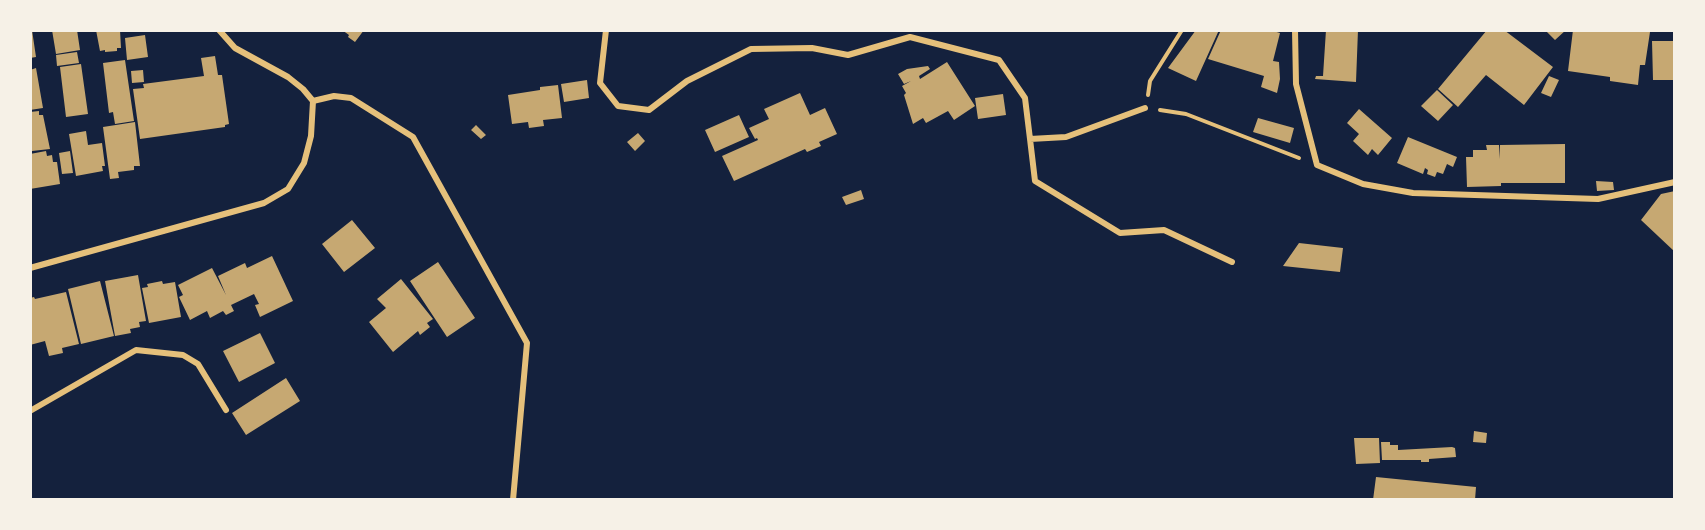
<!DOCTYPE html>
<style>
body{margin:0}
#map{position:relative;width:1705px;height:530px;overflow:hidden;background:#14213d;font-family:"Sofia Sans Condensed",sans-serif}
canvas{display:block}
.frame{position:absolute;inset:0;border:32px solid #f6f1e7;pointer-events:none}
</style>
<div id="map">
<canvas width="1705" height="530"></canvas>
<div class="frame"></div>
</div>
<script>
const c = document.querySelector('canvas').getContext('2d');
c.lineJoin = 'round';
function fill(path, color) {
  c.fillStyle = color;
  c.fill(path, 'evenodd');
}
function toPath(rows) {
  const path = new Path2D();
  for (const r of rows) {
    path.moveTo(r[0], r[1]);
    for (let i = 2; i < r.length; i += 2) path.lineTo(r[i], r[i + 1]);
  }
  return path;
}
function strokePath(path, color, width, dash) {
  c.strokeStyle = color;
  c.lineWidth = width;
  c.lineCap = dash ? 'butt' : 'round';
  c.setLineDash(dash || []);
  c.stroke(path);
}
fill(toPath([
 [30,30,32,30,36,57,30,58],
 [52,30,77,30,80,50,56,54],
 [96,30,120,30,121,48,117,48,117,51,105,52,105,50,100,51],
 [342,30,364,30,355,42,348,37,349,35],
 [1196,30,1219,30,1196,81,1168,68],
 [1221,30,1270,30,1280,33,1273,61,1279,62,1280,79,1277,93,1261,87,1264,76,1208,59],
 [1326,30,1358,30,1356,82,1315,79,1316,76,1323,76],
 [1487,30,1504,30,1553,67,1524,105,1486,75,1458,107,1438,89],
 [1545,30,1566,30,1555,40],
 [1573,30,1632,30,1650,32,1645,65,1640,65,1638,85,1610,81,1610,77,1568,71],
 [145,35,148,57,127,60,125,38],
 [1652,41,1675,41,1675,80,1653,80],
 [77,52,79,63,57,66,56,55],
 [215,56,218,75,222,75,229,124,225,125,225,127,140,139,133,89,144,88,143,84,204,76,201,58],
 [125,60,134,121,115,124,113,112,109,113,103,63],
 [947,62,975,106,954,120,948,111,926,123,923,118,913,124,904,95,906,93,902,86,911,81,904,84,898,74,907,69,928,66,930,69,919,76,920,79],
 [81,64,88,114,66,117,60,67],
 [36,68,43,108,30,110,30,70],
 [143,70,144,82,132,83,131,71],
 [1549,76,1559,80,1551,97,1541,93],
 [587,80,589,98,564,102,561,84],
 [558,85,562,118,543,120,544,126,529,128,528,122,512,124,508,95,540,90,540,87],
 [1437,90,1453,105,1438,121,1421,106],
 [800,93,810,115,825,108,837,134,819,142,821,146,807,152,805,149,734,181,722,156,758,140,757,138,755,139,749,128,769,119,764,109],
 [1003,94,1006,115,978,119,975,98],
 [1359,109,1392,138,1378,155,1372,149,1368,155,1353,141,1359,134,1347,123],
 [39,111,39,115,43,115,50,149,32,151,30,145,30,112],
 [739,115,749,137,715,152,705,130],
 [1258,118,1294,128,1290,143,1253,132],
 [135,122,140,166,134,166,134,170,118,172,119,178,110,179,103,127],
 [476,125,486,135,481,139,471,130],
 [86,131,88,145,102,143,105,166,102,166,103,171,76,176,69,134],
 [638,133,645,141,635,151,627,142],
 [1408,137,1457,157,1453,167,1447,164,1443,174,1437,172,1435,177,1427,174,1428,170,1425,168,1423,174,1397,163],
 [1565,144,1565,183,1501,183,1501,186,1467,187,1466,157,1473,157,1473,150,1487,150,1486,145,1499,145,1500,159,1500,145],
 [46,151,47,156,52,155,53,162,57,162,60,184,30,189,30,154],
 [70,151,73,173,62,174,59,153],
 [1596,181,1613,182,1614,190,1597,191],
 [861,190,864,199,846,205,842,197],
 [1675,191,1675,252,1641,220,1661,194],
 [352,220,375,248,344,272,322,244],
 [1299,243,1343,248,1340,272,1283,266],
 [272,256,293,301,260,317,255,305,259,304,254,294,231,305,234,311,226,315,223,311,210,318,207,311,190,320,179,297,183,295,178,285,212,268,226,295,218,276,245,263,247,268],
 [438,262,475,318,447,337,410,281],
 [138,275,146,321,139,322,140,327,130,329,131,333,115,336,105,281],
 [401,279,433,319,427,323,430,327,420,335,418,331,393,352,369,322,386,308,377,299],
 [100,281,114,336,81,344,68,289],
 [162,281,163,284,175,282,181,317,149,323,142,288,148,287,147,284],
 [66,292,79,344,62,348,63,353,49,356,45,341,30,345,30,298,34,297,35,299],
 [260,333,275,363,239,382,223,351],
 [286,378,300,401,246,435,232,413],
 [1474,431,1487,433,1486,443,1473,442],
 [1354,438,1379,438,1380,463,1356,464],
 [1381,442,1390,442,1390,445,1398,445,1398,450,1452,447,1455,448,1456,457,1429,459,1429,462,1421,462,1421,460,1382,460],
 [1376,477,1476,487,1475,500,1373,500]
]), '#c6a872');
strokePath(toPath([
 [1148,95,1150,81,1182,30],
 [1160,110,1186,114,1299,158]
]), '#e5c07b', 4);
strokePath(toPath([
 [219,30,235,48,288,77,303,89,313,101,334,96,351,98,413,137,527,343,513,500],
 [606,30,600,83,618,106,649,110,687,81,751,49,812,48,848,55,910,37,999,60,1025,98,1030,139,1066,137,1145,108],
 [1295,30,1296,84,1317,165,1363,184,1413,193,1598,199,1675,182],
 [1030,139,1035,181,1120,233,1164,230,1232,262],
 [30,268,264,203,288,189,304,163,311,136,313,101],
 [30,411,136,350,183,355,198,364,226,410]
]), '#e5c07b', 6);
</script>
